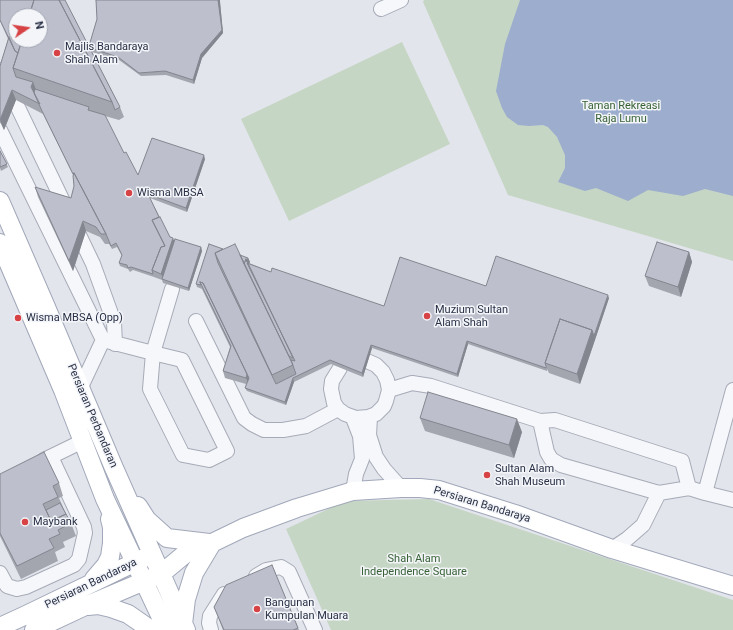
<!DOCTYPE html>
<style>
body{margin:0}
#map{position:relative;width:733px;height:630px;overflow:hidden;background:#e3e5ec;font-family:Roboto,sans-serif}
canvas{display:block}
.north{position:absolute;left:8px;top:8px;width:40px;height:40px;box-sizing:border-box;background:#f3f5f9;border:1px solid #a2a6b1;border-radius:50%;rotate:77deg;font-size:11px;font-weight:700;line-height:16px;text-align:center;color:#293046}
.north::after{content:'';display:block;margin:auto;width:14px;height:18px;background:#d74244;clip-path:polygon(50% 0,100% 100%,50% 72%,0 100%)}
</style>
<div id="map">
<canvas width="733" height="630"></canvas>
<div class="north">N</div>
</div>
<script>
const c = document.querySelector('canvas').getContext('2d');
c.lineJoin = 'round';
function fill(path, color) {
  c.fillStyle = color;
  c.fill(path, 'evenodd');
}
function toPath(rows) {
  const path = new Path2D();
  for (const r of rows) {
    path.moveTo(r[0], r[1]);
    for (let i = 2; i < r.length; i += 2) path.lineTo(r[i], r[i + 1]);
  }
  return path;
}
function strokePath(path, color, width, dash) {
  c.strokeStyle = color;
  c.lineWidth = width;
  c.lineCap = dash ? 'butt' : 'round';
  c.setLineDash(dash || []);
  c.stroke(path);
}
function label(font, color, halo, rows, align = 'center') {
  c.font = font + ' Roboto,sans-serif';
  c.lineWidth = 3;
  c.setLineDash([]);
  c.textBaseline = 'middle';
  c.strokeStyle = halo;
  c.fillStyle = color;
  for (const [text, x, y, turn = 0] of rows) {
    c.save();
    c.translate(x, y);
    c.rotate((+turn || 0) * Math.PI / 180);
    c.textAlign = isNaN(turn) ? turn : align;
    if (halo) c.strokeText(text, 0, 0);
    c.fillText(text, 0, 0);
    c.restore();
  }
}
fill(toPath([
 [424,0,733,0,733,261,508,195,423,2],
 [402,42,450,144,289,221,241,119],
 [429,499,733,600,733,630,331,630,286,529,345,501]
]), '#c6d6c4');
fill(toPath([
 [520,0,733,0,733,196,705,189,683,196,648,190,628,201,596,188,585,191,558,182,565,168,565,155,557,137,548,127,543,125,529,126,518,125,507,117,502,108,496,91,505,44]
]), '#9cadce');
const minor = toPath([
 [381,9,401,0],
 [0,70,93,264,114,322,115,344],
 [0,130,103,340,80,389],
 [196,321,244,418,252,424,264,430,283,430,306,426,338,409],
 [103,340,153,353,182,360,227,451,209,460,183,455,150,389,153,353,172,289],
 [340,368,332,381,331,389,334,403,338,409,345,414,356,418,368,417,376,414,384,406,386,401,389,390,387,380,383,372,376,365,367,361],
 [389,390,412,383,431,386,540,421,555,420,682,461,689,488,705,493,733,500],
 [370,417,369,435,376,457,384,469,401,488],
 [540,421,547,452,551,459,561,465,659,493,689,488],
 [44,460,83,441],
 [353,491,356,474,362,459,360,436,353,418],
 [705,493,733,390],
 [612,549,627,539,643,525,659,493],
 [0,573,7,586,17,589,26,587,74,565,79,559,85,533,84,527,51,457],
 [256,576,266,570,281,567,289,572,315,630],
 [211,630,209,623,210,616,224,594]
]);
const major = toPath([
 [0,201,46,307,114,468,186,630],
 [0,243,63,390,105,499,167,630],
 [138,506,147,520,167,538,209,543],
 [94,579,106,565,110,557,112,543,112,527,110,519],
 [88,606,98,605,111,608,128,614,151,630],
 [183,624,186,599,194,573,212,543],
 [0,627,26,615,146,557],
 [34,630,83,607,161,574,185,554,212,543,243,528,297,508,353,491,401,488,420,488,439,490,515,514,612,549,733,586]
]);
strokePath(minor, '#a7abb7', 16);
strokePath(major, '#a1a8b9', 20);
strokePath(minor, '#f6f7fa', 14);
strokePath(major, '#fff', 18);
fill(toPath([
 [0,0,89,46,97,19,96,0,220,0,220,2,223,33,202,58,194,84,166,75,141,76,119,60,92,52,120,107,124,117,119,120,105,116,124,153,138,175,205,159,187,212,150,198,170,237,174,241,201,247,202,251,189,291,163,283,162,280,154,277,133,270,130,272,128,269,120,266,119,263,122,256,117,247,112,249,109,244,105,244,100,237,86,231,73,271,38,197,35,187,71,198,74,186,73,175,43,114,16,100,4,130,0,122,0,66,8,39,0,21],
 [0,151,8,167,1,171,0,168],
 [209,244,248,258,250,262,249,263,271,272,384,306,486,286,609,298,580,384,549,373,547,369,547,371,468,344,458,377,372,348,363,377,331,364,294,382,286,405,247,391,245,388,246,384,225,378,223,371,230,347,202,289,197,287,196,284],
 [689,252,692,262,681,297,649,286,645,276],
 [420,418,522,432,514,458,425,431],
 [0,474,59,483,63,496,59,498,66,514,71,523,76,536,63,542,65,547,55,552,58,561,21,579,0,536],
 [272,565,299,630,223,630,214,607]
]), '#a3a5af');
fill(toPath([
 [218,0,220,0,220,2,223,33,202,58,194,84,193,80],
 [33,82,37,92,35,97,31,87],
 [12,90,16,100,4,130,0,120],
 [204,155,205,159,187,212,186,208],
 [83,221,86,231,73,271,69,261],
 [173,238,176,245,164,280,161,274],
 [201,247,202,251,189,291,188,288],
 [689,252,692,262,681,297,678,287],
 [248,258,250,262,248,265,245,268],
 [608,295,609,298,595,340,594,336],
 [592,330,595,340,580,384,577,374],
 [467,341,468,344,458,377,457,374],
 [371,345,372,348,363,377,362,373],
 [247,374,250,381,249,385,246,378],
 [293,378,294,382,286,405,285,402],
 [517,419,522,432,514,458,509,445]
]), '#84868f');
const building = toPath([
 [0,0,34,0,29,16,16,16,16,40,22,40,18,53,15,51,0,20,0,0],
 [34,0,59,0,112,102,13,68,22,40,40,40,40,16,29,16,34,0],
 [59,0,65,0,120,107,115,110,112,102,59,0],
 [96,0,218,0,222,30,201,54,193,80,165,71,139,73,118,57,90,48,89,46,97,19,96,0],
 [9,37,15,51,18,53,13,68,16,77,33,82,31,87,40,104,12,90,0,120,0,66,9,37],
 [35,89,89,107,88,110,105,115,124,153,126,152,138,175,152,138,204,155,186,208,148,194,159,217,152,220,165,246,161,247,152,270,153,274,131,267,128,268,127,265,119,263,122,255,116,243,111,246,106,234,74,173,73,174,42,111,34,93,35,89],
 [0,151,7,164,0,167,0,151],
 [74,173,106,234,101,234,96,227,83,221,69,261,35,187,71,198,74,186,73,176,74,173],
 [160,217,170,237,173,238,161,274,152,270,161,247,165,246,152,220,160,217],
 [175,239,201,247,188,288,162,279,175,239],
 [657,242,689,252,678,287,645,276,657,242],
 [209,244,223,249,215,253,218,263,276,384,296,374,291,360,295,361,247,263,271,272,272,268,384,306,400,257,486,286,496,256,608,295,594,336,592,330,560,319,545,363,546,366,546,368,467,341,457,374,371,345,362,373,330,360,293,378,285,402,245,388,249,378,247,374,203,283,200,282,201,285,196,284,209,244],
 [235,244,293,365,272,375,215,253,235,244],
 [240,255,248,258,247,262,246,259,244,264,240,255],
 [246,259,293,358,289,356,244,264,246,259],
 [200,282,203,283,247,374,246,378,223,371,231,346,200,282],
 [560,319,592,330,577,374,545,363,560,319],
 [428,392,517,419,509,445,420,418,428,392],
 [44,452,59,483,53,486,58,497,43,504,51,521,66,514,71,523,58,530,60,534,49,539,54,548,17,566,0,533,0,474,44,452],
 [60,503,66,514,51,521,46,510,60,503],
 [272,565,298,628,293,630,224,630,214,607,226,585,272,565]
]);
fill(building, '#bdc0cc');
strokePath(building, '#84868f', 1);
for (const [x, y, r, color] of [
 [57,53,4,"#d74244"],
 [129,193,4,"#d74244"],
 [427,316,4,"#d74244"],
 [18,318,4,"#d74244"],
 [487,475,4,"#d74244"],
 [25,522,4,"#d74244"],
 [257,609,4,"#d74244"]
]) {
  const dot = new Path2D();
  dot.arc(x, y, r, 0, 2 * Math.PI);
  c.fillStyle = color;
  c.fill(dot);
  strokePath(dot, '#f3f5f9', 1.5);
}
label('11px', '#293046', '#f3f5f9', [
 ["Majlis Bandaraya",65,47],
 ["Shah Alam",65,60],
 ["Wisma MBSA",137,193],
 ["Muzium Sultan",435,310],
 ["Alam Shah",435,323],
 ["Wisma MBSA (Opp)",26,318],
 ["Sultan Alam",495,469],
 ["Shah Museum",495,482],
 ["Maybank",33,522],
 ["Bangunan",265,603],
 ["Kumpulan Muara",265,616]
], 'left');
label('11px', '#386236', '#f3f5f9', [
 ["Taman Rekreasi",621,106],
 ["Raja Lumu",621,119],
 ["Shah Alam",414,559],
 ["Independence Square",414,572]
]);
label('11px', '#293046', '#f3f5f9', [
 ["Persiaran Perbandaran",92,416,67],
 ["Persiaran Bandaraya",482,505,17],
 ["Persiaran Bandaraya",91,584,-26]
]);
</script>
